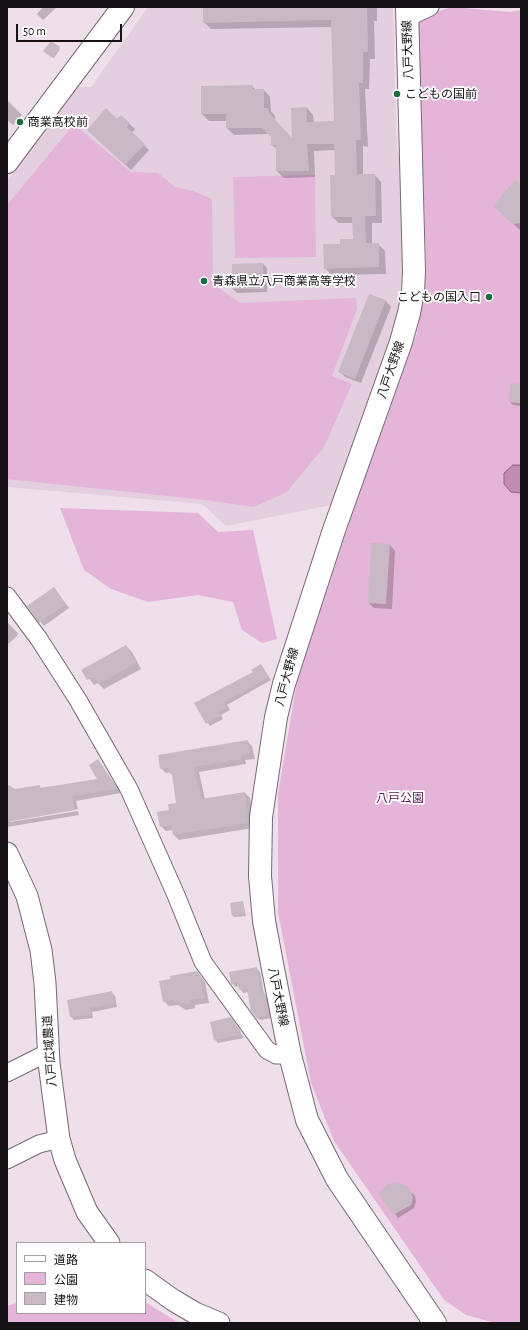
<!DOCTYPE html>
<meta charset="utf-8">
<style>
body{margin:0}
#map{position:relative;width:528px;height:1330px;overflow:hidden;background:#efdfeb;font-family:"Alegreya Sans","Noto Sans JP",sans-serif}
canvas{display:block}
.frame{position:absolute;inset:0;border:8px solid #161115;pointer-events:none}
.legend{position:absolute;left:16px;top:1242px;width:130px;height:72px;box-sizing:border-box;background:#fff;border:1px solid #a2a0a1;margin:0;padding:5px 7px;list-style:none;font-size:12px;color:#161115}
.legend li{display:flex;align-items:center;gap:8px;height:20px}
.legend b{width:20px;border:1px solid #a2a0a1}
.scale{position:absolute;left:16px;top:24px;width:106px;height:18px;box-sizing:border-box;border:2px solid #161115;border-top:0;padding-left:5px;font-size:12px;line-height:14px;white-space:nowrap;color:#161115;-webkit-text-stroke:3px #fff;paint-order:stroke}
</style>
<div id="map">
<canvas width="528" height="1330"></canvas>
<div class="frame"></div>
<ul class="legend">
<li><b style="height:5px;background:#fff"></b>道路</li>
<li><b style="height:11px;background:#e4b5d9"></b>公園</li>
<li><b style="height:11px;background:#c8b9c4"></b>建物</li>
</ul>
<div class="scale">50 m</div>
</div>
<script>
const c = document.querySelector('canvas').getContext('2d');
c.lineJoin = 'round';
function fill(path, color) {
  c.fillStyle = color;
  c.fill(path, 'evenodd');
}
function toPath(rows) {
  const path = new Path2D();
  for (const r of rows) {
    path.moveTo(r[0], r[1]);
    for (let i = 2; i < r.length; i += 2) path.lineTo(r[i], r[i + 1]);
  }
  return path;
}
function strokePath(path, color, width, dash) {
  c.strokeStyle = color;
  c.lineWidth = width;
  c.lineCap = dash ? 'butt' : 'round';
  c.setLineDash(dash || []);
  c.stroke(path);
}
function label(font, color, halo, rows, align = 'center') {
  c.font = font + ' "Alegreya Sans","Noto Sans JP",sans-serif';
  c.lineWidth = 3.5;
  c.setLineDash([]);
  c.textBaseline = 'middle';
  c.strokeStyle = halo;
  c.fillStyle = color;
  for (const [text, x, y, turn = 0] of rows) {
    c.save();
    c.translate(x, y);
    c.rotate((+turn || 0) * Math.PI / 180);
    c.textAlign = isNaN(turn) ? turn : align;
    if (halo) c.strokeText(text, 0, 0);
    c.fillText(text, 0, 0);
    c.restore();
  }
}
fill(toPath([
 [148,7,393,7,397,149,401,165,402,262,400,301,389,347,332,505,226,526,202,504,7,487,7,181,78,87,91,87]
]), '#e4cfdf');
fill(toPath([
 [451,7,510,12,521,10,521,1323,495,1323,466,1315,444,1300,334,1141,311,1083,278,912,278,794,297,681,368,466,417,333,425,281,426,261,418,19],
 [74,124,131,172,158,173,175,187,193,191,212,199,213,284,240,303,356,298,357,309,332,376,352,384,324,447,287,492,254,507,205,500,7,479,7,205],
 [315,175,316,257,235,258,233,177],
 [60,508,198,513,218,532,253,530,277,639,262,643,242,630,233,602,198,595,148,602,111,589,84,570],
 [145,1302,179,1323,7,1323,7,1306,17,1303,17,1313,145,1313]
]), '#e4b5d9');
const water = toPath([
 [513,465,521,465,521,493,511,492,504,484,504,473,513,465]
]);
fill(water, '#c08bb4');
strokePath(water, '#8d6684', 1);
fill(toPath([
 [43,7,57,7,43,20,37,14],
 [204,7,377,7,377,21,374,21,375,59,370,59,369,89,365,89,368,147,363,146,363,175,375,175,381,182,382,223,372,223,372,244,378,244,385,251,386,274,332,275,325,268,341,245,354,240,353,223,339,223,332,217,336,176,335,150,314,151,315,177,284,178,277,171,277,149,272,145,272,137,269,134,234,135,227,128,227,121,209,121,202,114,202,87,252,86,256,90,264,90,270,97,271,111,275,116,275,121,293,140,307,108,313,115,314,122,335,122,333,27,211,29,204,22],
 [59,48,60,49,54,58,46,53],
 [7,100,22,115,13,125,7,120],
 [121,116,135,129,132,133,149,150,131,170,93,135],
 [521,187,521,231,502,213],
 [263,264,267,268,267,292,237,293,233,289,233,265],
 [370,295,386,301,391,307,361,383,345,377,339,371],
 [521,385,521,406,513,405,510,402],
 [390,545,395,551,392,609,374,608,369,603],
 [54,588,69,608,44,626,28,606],
 [7,622,18,633,17,636,7,645],
 [126,646,132,652,141,669,104,689,98,683,94,685,83,670],
 [261,665,271,680,227,705,230,710,221,715,223,719,210,726,196,704,254,673],
 [247,741,252,746,255,759,245,760,246,764,199,772,205,799,245,793,250,798,253,828,179,840,174,835,173,830,166,831,161,826,170,811,177,804,173,776,171,772,166,773,161,768],
 [98,760,121,793,76,801,78,809,10,820,10,822,78,811,79,815,7,827,7,785,15,790,39,786,42,789,99,779],
 [243,902,246,916,234,917,233,916],
 [256,968,260,972,264,994,268,998,272,1018,260,1020,256,1017,249,992,243,993,239,986,236,987,232,983],
 [197,972,205,982,209,1003,195,1005,195,1008,186,1010,178,1005,169,1006,164,1001],
 [111,992,115,996,117,1007,92,1012,93,1018,74,1020,70,1016],
 [234,1022,244,1038,218,1043,215,1040],
 [410,1191,415,1196,416,1202,414,1208,398,1218,380,1194]
]), '#0003');
fill(toPath([
 [203,7,367,7,368,52,363,52,363,83,359,83,361,140,356,140,357,174,375,174,376,216,365,216,366,243,379,243,379,267,324,269,323,244,340,244,340,239,353,239,352,217,331,217,330,175,335,175,334,144,307,144,309,171,276,171,276,145,271,145,271,137,262,128,226,128,226,114,201,114,201,86,253,85,253,89,264,89,264,108,268,108,269,113,292,138,291,108,307,107,307,122,334,121,331,20,203,23],
 [51,41,60,47,52,58,43,51],
 [106,108,117,119,121,115,130,123,127,127,145,144,125,165,87,130],
 [515,180,521,186,521,223,513,224,493,206],
 [263,263,264,289,232,289,232,264],
 [369,294,386,300,355,379,338,372],
 [510,383,521,384,521,403,509,402],
 [371,543,390,544,386,604,368,603],
 [54,587,66,604,39,623,27,606],
 [126,645,136,663,98,684,94,677,87,680,81,670],
 [261,664,269,677,224,702,227,707,219,712,221,715,206,724,194,703,253,672,251,670],
 [248,740,250,754,241,755,241,759,194,767,201,799,245,792,248,823,173,835,171,825,160,827,157,812,169,810,168,804,176,803,172,774,170,774,169,767,160,769,158,755],
 [98,759,117,789,72,796,75,810,7,822,7,784,15,789,40,785,40,788,97,779,89,765],
 [243,901,245,914,232,916,230,903],
 [257,967,261,994,265,993,269,1015,256,1017,251,1011,247,989,239,990,238,982,231,984,229,972],
 [197,971,200,975,204,998,190,1000,190,1003,180,1005,179,1002,174,1003,174,999,163,1002,159,981,170,979,170,976],
 [112,991,114,1004,89,1008,91,1015,70,1017,67,1000],
 [231,1017,240,1030,241,1035,214,1040,210,1022],
 [398,1183,407,1186,411,1191,413,1198,411,1205,393,1215,378,1193,388,1184]
]), '#c8b9c4');
const minor = toPath([
 [407,18,430,7],
 [7,596,39,639,78,700,129,789,176,895,203,962,267,1050,276,1055,290,1055],
 [7,1073,49,1052],
 [7,1160,39,1144,59,1139]
]);
const tertiary = toPath([
 [7,853,27,896,41,950,45,983,49,1063,59,1139,65,1160,87,1212,109,1243],
 [145,1280,173,1300,195,1313,219,1323]
]);
const secondary = toPath([
 [7,162,123,7]
]);
const primary = toPath([
 [407,7,414,271,413,292,409,313,401,342,334,530,284,684,276,717,261,817,260,876,264,921,273,969,290,1055,307,1120,337,1179,435,1323]
]);
strokePath(minor, '#766973', 19);
strokePath(tertiary, '#766973', 23);
strokePath(secondary, '#766973', 24);
strokePath(primary, '#766973', 24);
strokePath(minor, '#fff', 17);
strokePath(tertiary, '#fff', 21);
strokePath(secondary, '#fff', 22);
strokePath(primary, '#fff', 22);
for (const [x, y, r, color] of [
 [397,94,4,"#186e40"],
 [20,122,4,"#186e40"],
 [204,281,4,"#186e40"],
 [489,297,4,"#186e40"]
]) {
  const dot = new Path2D();
  dot.arc(x, y, r, 0, 2 * Math.PI);
  c.fillStyle = color;
  c.fill(dot);
  strokePath(dot, '#fff', 1.5);
}
label('12px', '#161115', '#fff', [
 ["八戸大野線",408,50,-92],
 ["八戸大野線",391,370,-71],
 ["八戸大野線",287,677,-75],
 ["八戸大野線",278,997,79],
 ["八戸広域農道",50,1051,-94]
]);
label('12px', '#161115', '#fff', [
 ["こどもの国前",405,94],
 ["商業高校前",28,122],
 ["青森県立八戸商業高等学校",212,281],
 ["こどもの国入口",481,297,"right"]
], 'left');
label('12px', '#5a1b50', '#fff', [
 ["八戸公園",400,798]
]);
</script>
